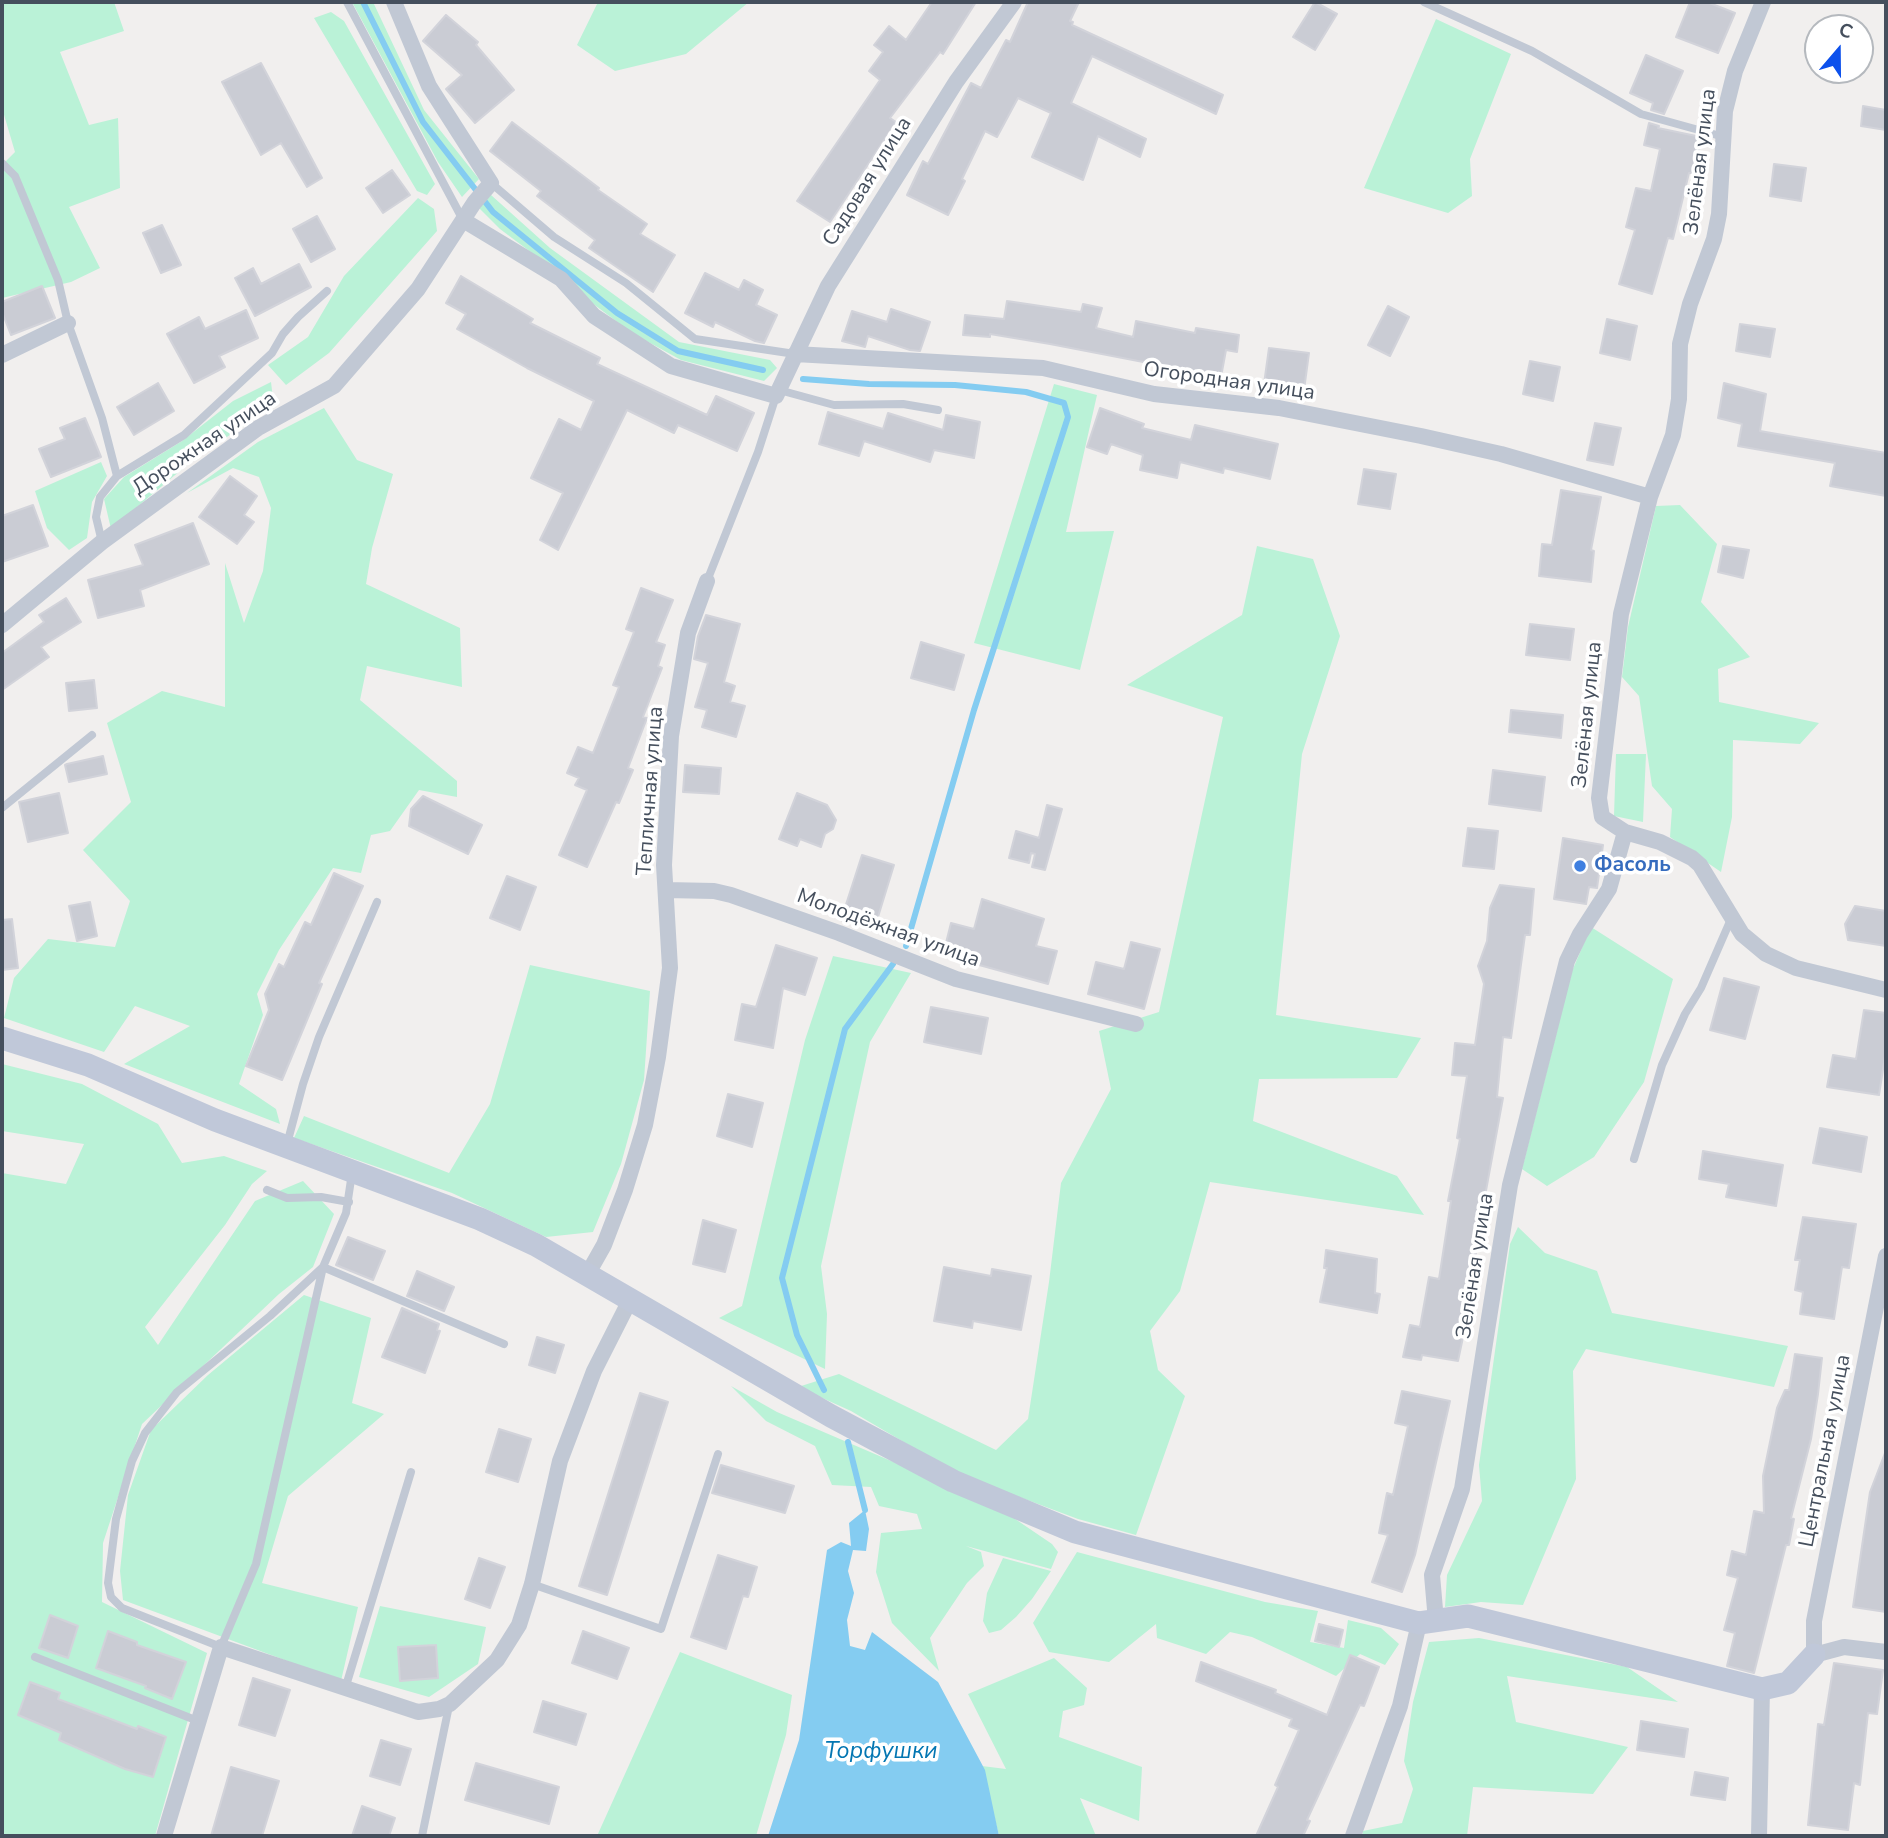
<!DOCTYPE html>
<meta charset="utf-8">
<style>
body{margin:0}
#map{position:relative;width:1888px;height:1838px;overflow:hidden;background:#f1efee;font-family:"Nunito Sans",sans-serif}
canvas{display:block}
.frame{position:absolute;inset:0;border:4px solid #454f5d;pointer-events:none}
.north{position:absolute;left:1804px;top:14px;width:70px;height:70px;box-sizing:border-box;background:#fff;border:2px solid #b5b9be;border-radius:50%;rotate:20deg;font-size:19px;font-weight:700;line-height:28px;text-align:center;color:#454f5d}
.north::after{content:'';display:block;margin:auto;width:24px;height:32px;background:#0d51ec;clip-path:polygon(50% 0,100% 100%,50% 72%,0 100%)}
</style>
<div id="map">
<canvas width="1888" height="1838"></canvas>
<div class="frame"></div>
<div class="north">С</div>
</div>
<script>
const c = document.querySelector('canvas').getContext('2d');
c.lineJoin = 'round';
function fill(path, color) {
  c.fillStyle = color;
  c.fill(path, 'evenodd');
}
function toPath(rows) {
  const path = new Path2D();
  for (const r of rows) {
    path.moveTo(r[0], r[1]);
    for (let i = 2; i < r.length; i += 2) path.lineTo(r[i], r[i + 1]);
  }
  return path;
}
function strokePath(path, color, width, dash) {
  c.strokeStyle = color;
  c.lineWidth = width;
  c.lineCap = dash ? 'butt' : 'round';
  c.setLineDash(dash || []);
  c.stroke(path);
}
function label(font, color, halo, rows, align = 'center') {
  c.font = font + ' "Nunito Sans",sans-serif';
  c.lineWidth = 7;
  c.setLineDash([]);
  c.textBaseline = 'middle';
  c.strokeStyle = halo;
  c.fillStyle = color;
  for (const [text, x, y, turn = 0] of rows) {
    c.save();
    c.translate(x, y);
    c.rotate((+turn || 0) * Math.PI / 180);
    c.textAlign = isNaN(turn) ? turn : align;
    if (halo) c.strokeText(text, 0, 0);
    c.fillText(text, 0, 0);
    c.restore();
  }
}
fill(toPath([
 [2,2,114,2,124,31,60,52,89,125,118,118,120,188,69,207,100,268,71,282,2,298,2,165,15,152,2,108],
 [352,2,373,2,424,110,479,179,462,197,438,162],
 [598,2,749,2,686,54,615,71,577,45],
 [331,12,344,21,435,184,427,195,417,191,314,18],
 [1436,19,1511,54,1470,159,1472,196,1448,213,1364,188],
 [491,195,550,248,679,342,770,360,777,368,764,381,681,360,632,333,588,300,556,271,500,229,479,208],
 [418,198,434,209,437,231,329,353,286,385,268,365,308,337,344,276],
 [271,382,274,407,200,454,111,529,104,499,124,477,182,441,233,401],
 [1054,384,1097,395,1066,532,1114,531,1080,670,974,643],
 [324,408,357,460,393,474,372,548,366,584,460,628,462,687,367,666,360,700,457,781,457,797,419,790,390,831,371,835,361,873,333,868,279,950,257,994,263,1015,239,1084,276,1109,280,1124,124,1064,190,1026,135,1006,104,1052,4,1018,14,978,48,939,115,947,130,901,83,850,131,802,107,723,162,691,225,707,225,563,244,623,263,571,271,508,259,477,233,468,187,493,258,442],
 [101,462,107,476,92,502,87,538,69,550,47,528,35,491],
 [1680,505,1717,544,1701,602,1750,657,1718,669,1719,702,1819,723,1800,744,1733,740,1732,817,1721,872,1670,837,1672,809,1652,786,1639,696,1622,677,1628,627,1656,506],
 [1257,546,1313,559,1340,636,1302,754,1276,1015,1421,1038,1397,1078,1259,1079,1253,1121,1397,1176,1424,1215,1210,1182,1180,1291,1150,1331,1158,1370,1185,1396,1136,1535,1078,1519,958,1474,851,1411,798,1387,839,1374,996,1450,1028,1419,1049,1282,1061,1183,1111,1089,1099,1031,1159,1012,1223,717,1127,685,1242,615],
 [1616,754,1646,754,1643,822,1614,816],
 [1591,927,1673,979,1644,1082,1594,1157,1547,1186,1522,1169,1572,971],
 [833,956,911,973,870,1042,821,1266,827,1314,825,1369,719,1318,742,1306,805,1040],
 [530,965,650,991,644,1080,621,1164,593,1232,546,1237,452,1193,294,1138,304,1116,449,1173,490,1104],
 [2,1064,82,1084,158,1124,182,1163,224,1156,267,1171,252,1184,225,1225,145,1327,158,1345,255,1201,303,1181,334,1214,313,1267,279,1294,142,1424,103,1543,102,1602,207,1653,155,1836,2,1836,2,1173,66,1184,84,1144,2,1131],
 [1518,1227,1545,1253,1597,1271,1612,1313,1788,1346,1774,1387,1586,1349,1573,1371,1576,1479,1523,1605,1481,1602,1445,1607,1447,1575,1482,1501,1479,1465,1510,1244],
 [304,1295,371,1318,352,1403,384,1414,288,1496,262,1583,358,1607,341,1681,123,1600,120,1571,128,1495,151,1430,208,1375],
 [731,1386,777,1412,996,1506,1052,1544,1058,1552,1051,1569,966,1546,981,1552,984,1566,967,1583,930,1638,939,1671,892,1623,876,1572,881,1533,922,1529,917,1514,879,1506,871,1487,832,1485,815,1446,766,1421],
 [1077,1552,1265,1602,1318,1611,1310,1642,1344,1648,1348,1620,1381,1628,1399,1644,1385,1665,1360,1654,1336,1676,1252,1637,1230,1632,1206,1654,1157,1638,1156,1624,1109,1662,1049,1652,1033,1623],
 [1003,1558,1051,1571,1032,1599,1016,1617,1001,1630,989,1633,983,1621,987,1593],
 [380,1606,486,1627,478,1664,429,1697,359,1677],
 [1479,1638,1627,1667,1678,1702,1507,1676,1516,1722,1628,1747,1593,1794,1473,1787,1467,1836,1362,1836,1363,1831,1402,1823,1413,1789,1404,1761,1413,1702,1429,1642],
 [680,1652,792,1695,786,1735,756,1836,597,1836],
 [1054,1658,1087,1688,1084,1705,1063,1711,1059,1737,1142,1767,1139,1821,1080,1798,1096,1836,999,1836,982,1766,1006,1769,968,1694]
]), '#baf2d7');
fill(toPath([
 [865,1510,869,1529,866,1551,853,1550,848,1571,854,1593,847,1620,850,1646,865,1650,872,1632,938,1682,985,1770,999,1836,768,1836,799,1740,827,1550,841,1542,851,1546,849,1523]
]), '#84ccf1');
strokePath(toPath([
 [363,2,423,122,493,212,617,313,678,351,763,370],
 [803,379,869,384,955,385,1026,392,1064,403,1068,417,974,710,906,946],
 [824,1390,797,1335,782,1278,845,1029,893,964],
 [848,1442,865,1510]
]), '#84ccf1', 6);
const building = toPath([
 [932,2,976,2,943,54,940,52,890,118,896,122,830,222,797,201,880,80,869,71,883,52,874,45,889,26,906,40,932,2],
 [1028,2,1079,2,1070,21,1073,22,1072,25,1223,95,1216,114,1092,56,1071,103,1146,139,1140,157,1098,136,1083,180,1032,157,1051,113,1018,98,997,137,985,131,962,179,965,181,948,215,907,195,923,161,928,164,971,83,981,88,1006,40,1010,42,1028,2],
 [1315,2,1337,14,1315,50,1293,37,1315,2],
 [1690,2,1707,2,1735,13,1718,53,1676,37,1690,2],
 [446,15,478,42,476,45,514,90,475,123,446,89,462,75,423,41,446,15],
 [1646,55,1683,71,1664,114,1651,110,1653,103,1630,93,1646,55],
 [261,63,322,178,307,187,281,143,261,155,222,82,261,63],
 [1863,106,1886,110,1886,130,1861,126,1863,106],
 [512,122,599,188,598,190,647,224,640,234,675,255,653,292,589,248,595,240,537,196,541,191,490,151,512,122],
 [1649,123,1659,126,1658,128,1701,137,1694,173,1689,173,1673,239,1668,238,1652,294,1619,284,1635,230,1626,227,1636,188,1651,191,1660,149,1644,145,1649,123],
 [1774,164,1806,168,1801,201,1770,196,1774,164],
 [392,170,410,195,383,213,366,188,392,170],
 [317,216,335,249,311,262,293,229,317,216],
 [162,225,181,265,161,273,143,233,162,225],
 [299,264,311,287,255,316,235,278,253,268,261,284,299,264],
 [705,273,739,290,744,280,763,290,756,305,777,315,764,343,755,341,715,322,713,327,685,313,705,273],
 [461,276,533,319,530,323,600,358,597,364,707,415,716,396,754,413,737,451,678,425,674,433,627,410,558,550,540,540,563,493,531,478,559,419,581,430,594,401,527,368,457,329,466,314,446,303,461,276],
 [42,286,55,318,11,335,2,312,2,302,42,286],
 [1007,301,1081,312,1083,304,1102,308,1096,328,1133,337,1136,321,1195,333,1196,328,1239,335,1237,352,1226,350,1221,377,1050,344,990,334,990,337,963,335,965,315,1004,319,1007,301],
 [1388,306,1409,317,1390,356,1368,345,1388,306],
 [891,309,930,322,920,351,910,350,868,336,865,347,842,341,852,311,887,322,891,309],
 [246,310,258,338,219,356,225,367,194,383,167,334,199,317,205,329,246,310],
 [1607,319,1637,326,1630,360,1600,353,1607,319],
 [1740,324,1775,329,1770,357,1736,351,1740,324],
 [1269,348,1309,353,1304,390,1264,384,1269,348],
 [1530,361,1560,367,1553,401,1523,394,1530,361],
 [158,383,174,411,134,435,117,407,158,383],
 [1724,383,1766,394,1760,431,1886,453,1886,496,1830,486,1835,463,1738,446,1742,424,1718,418,1724,383],
 [1100,408,1144,424,1142,428,1191,440,1195,425,1278,444,1270,479,1224,468,1223,473,1180,462,1177,478,1140,470,1143,455,1111,444,1107,454,1087,447,1100,408],
 [828,412,883,429,888,413,943,430,946,415,980,422,974,458,934,450,930,462,864,441,859,456,819,444,828,412],
 [85,418,101,457,51,477,39,449,65,439,60,428,85,418],
 [1595,423,1621,428,1613,465,1587,460,1595,423],
 [1364,469,1396,474,1390,509,1358,504,1364,469],
 [230,476,257,496,244,515,254,522,237,544,199,517,230,476],
 [1561,490,1601,497,1591,550,1594,551,1591,582,1539,576,1542,544,1552,545,1561,490],
 [33,505,48,546,2,562,2,516,33,505],
 [193,523,209,564,140,590,144,606,98,618,88,580,143,565,135,545,193,523],
 [1723,546,1749,550,1743,578,1718,572,1723,546],
 [641,588,673,600,656,642,665,645,658,666,662,668,643,717,647,718,628,768,633,770,619,803,616,802,587,867,559,855,587,790,575,785,579,778,567,773,578,747,593,753,619,687,613,685,634,632,626,629,641,588],
 [66,598,81,622,41,647,49,657,2,690,2,653,44,622,39,615,66,598],
 [706,615,740,624,724,682,735,686,730,702,745,706,736,737,702,727,707,710,695,707,708,663,694,659,698,636,706,615],
 [1530,624,1574,629,1570,660,1526,655,1530,624],
 [921,642,964,655,954,690,911,678,921,642],
 [94,680,97,708,69,711,66,683,94,680],
 [1511,710,1563,715,1561,738,1509,732,1511,710],
 [103,756,107,774,69,782,65,765,67,764,103,756],
 [685,765,721,768,719,794,683,792,685,765],
 [1493,770,1545,777,1541,811,1489,804,1493,770],
 [59,793,68,833,28,842,19,802,59,793],
 [797,793,827,805,836,820,833,829,825,834,821,847,800,839,797,846,779,839,797,793],
 [423,796,482,825,468,854,409,826,411,809,423,796],
 [1047,805,1062,809,1045,870,1032,867,1035,854,1031,853,1029,863,1009,858,1016,831,1039,838,1047,805],
 [1468,828,1498,831,1494,869,1463,866,1468,828],
 [1563,838,1603,845,1597,888,1589,887,1586,904,1554,899,1563,838],
 [862,855,894,865,874,930,841,920,862,855],
 [334,873,363,886,319,983,322,984,282,1080,246,1066,269,1010,265,994,279,964,284,967,305,922,311,925,334,873],
 [507,876,536,887,520,930,490,918,507,876],
 [1500,885,1534,889,1530,935,1525,935,1511,1038,1503,1037,1497,1097,1503,1098,1483,1207,1462,1342,1458,1361,1422,1355,1421,1360,1403,1357,1410,1325,1420,1327,1429,1277,1439,1279,1451,1201,1448,1201,1460,1139,1457,1138,1467,1076,1452,1075,1455,1043,1475,1045,1484,984,1478,966,1487,941,1490,908,1500,885],
 [982,899,1044,919,1036,946,1057,951,1048,984,943,955,951,923,974,929,982,899],
 [90,902,97,936,77,941,69,906,90,902],
 [1855,906,1886,911,1886,946,1848,940,1845,924,1855,906],
 [12,919,18,968,2,970,2,920,12,919],
 [1131,942,1160,949,1144,1009,1088,994,1096,962,1124,969,1131,942],
 [776,945,817,958,805,995,783,988,773,1048,735,1040,742,1004,756,1007,776,945],
 [1724,978,1759,987,1745,1039,1710,1030,1724,978],
 [931,1007,988,1018,981,1054,924,1042,931,1007],
 [1864,1010,1886,1013,1886,1050,1879,1095,1827,1087,1833,1055,1856,1059,1864,1010],
 [728,1094,763,1103,752,1147,717,1136,728,1094],
 [1820,1128,1867,1137,1861,1172,1813,1163,1820,1128],
 [1703,1151,1783,1165,1776,1206,1726,1197,1729,1184,1699,1179,1703,1151],
 [1803,1217,1856,1224,1849,1268,1842,1267,1834,1319,1800,1314,1803,1292,1795,1290,1800,1260,1795,1260,1803,1217],
 [703,1220,736,1230,725,1272,693,1264,703,1220],
 [348,1237,385,1251,373,1280,336,1265,348,1237],
 [1326,1250,1377,1259,1375,1293,1380,1294,1377,1313,1320,1302,1327,1268,1324,1268,1326,1250],
 [944,1267,991,1276,992,1269,1031,1276,1021,1330,973,1321,972,1328,934,1321,944,1267],
 [417,1271,454,1287,444,1311,407,1296,417,1271],
 [402,1308,439,1324,437,1330,440,1331,425,1373,382,1357,402,1308],
 [537,1337,564,1345,555,1373,529,1365,537,1337],
 [1795,1354,1822,1358,1818,1394,1811,1439,1791,1518,1794,1519,1789,1545,1786,1545,1754,1673,1727,1666,1735,1633,1724,1630,1738,1578,1727,1575,1732,1551,1746,1555,1754,1511,1764,1513,1763,1476,1777,1408,1785,1390,1789,1390,1795,1354],
 [1402,1391,1450,1401,1415,1555,1402,1592,1372,1582,1388,1535,1379,1533,1387,1493,1393,1495,1408,1426,1395,1423,1402,1391],
 [640,1393,668,1402,607,1595,579,1586,640,1393],
 [499,1429,531,1439,518,1482,486,1472,499,1429],
 [1885,1453,1886,1453,1886,1612,1853,1607,1870,1492,1885,1453],
 [721,1465,794,1486,785,1513,712,1493,721,1465],
 [718,1555,757,1567,748,1597,743,1596,726,1649,691,1637,718,1555],
 [479,1558,505,1567,490,1608,465,1599,479,1558],
 [50,1615,78,1626,68,1658,39,1648,50,1615],
 [1319,1624,1343,1630,1339,1647,1315,1641,1319,1624],
 [108,1631,137,1642,137,1645,186,1662,172,1699,145,1688,146,1686,96,1668,108,1631],
 [583,1631,629,1648,617,1679,572,1663,583,1631],
 [436,1645,438,1678,400,1681,398,1647,436,1645],
 [1350,1655,1379,1667,1364,1706,1360,1705,1307,1820,1310,1821,1303,1836,1256,1836,1278,1787,1275,1785,1299,1730,1289,1726,1292,1719,1196,1681,1201,1662,1276,1690,1275,1693,1327,1715,1350,1655],
 [1834,1663,1883,1670,1877,1714,1868,1713,1860,1785,1854,1783,1848,1830,1808,1825,1818,1724,1824,1725,1834,1663],
 [253,1678,290,1690,275,1736,239,1725,253,1678],
 [30,1682,60,1693,58,1699,137,1729,138,1726,166,1737,153,1777,125,1769,59,1740,61,1733,18,1715,30,1682],
 [543,1701,586,1714,576,1745,534,1732,543,1701],
 [1641,1721,1688,1729,1684,1757,1637,1750,1641,1721],
 [381,1740,411,1749,400,1785,370,1776,381,1740],
 [476,1763,559,1787,549,1824,465,1800,476,1763],
 [231,1767,279,1781,262,1836,211,1836,231,1767],
 [1695,1772,1728,1778,1725,1800,1691,1795,1695,1772],
 [362,1806,395,1818,389,1836,352,1836,362,1806]
]);
fill(building, '#caccd4');
strokePath(building, '#d2d3da', 2);
strokePath(toPath([
 [347,2,463,220],
 [1424,2,1532,51,1641,114,1724,137],
 [2,163,15,176,58,280,68,323,102,418,117,476,100,497,96,517,102,542],
 [491,183,554,237,626,283,695,339,795,354],
 [779,390,834,405,903,404,938,410],
 [117,476,184,435,272,353,283,334,298,317,327,291],
 [707,581,758,452,776,396],
 [2,808,92,735],
 [287,1144,303,1084,319,1037,377,902],
 [1634,1159,1662,1065,1685,1014,1701,988,1731,919],
 [352,1173,346,1213,323,1267,256,1564,221,1647,122,1608,111,1597,108,1583,116,1519,132,1461,145,1433,177,1392,270,1316,323,1267,504,1344],
 [267,1190,287,1198,321,1197,349,1202],
 [532,1584,661,1629,718,1454],
 [35,1657,198,1721],
 [345,1689,411,1472],
 [422,1836,449,1706]
]), '#c1c8d4', 8);
strokePath(toPath([
 [1763,2,1735,71,1725,111,1719,214,1714,239,1690,304,1680,344,1679,399,1673,435,1650,497,1621,614,1599,798,1602,817,1625,832,1660,842,1692,858,1700,865,1742,934,1766,954,1796,968,1886,990],
 [463,220,561,279,594,316,671,366,776,396,828,286,956,82,1014,2],
 [795,354,1043,368,1154,394,1279,408,1421,436,1501,454,1650,497],
 [2,355,68,323],
 [2,625,102,542,258,428,334,386,418,289,474,203,491,183,429,86,394,2],
 [666,890,714,891,731,895,839,933,956,979,1136,1024],
 [1886,1256,1814,1621,1814,1655,1844,1647,1886,1652],
 [587,1275,604,1245,625,1190,645,1125,658,1057,670,968,664,865,671,736,688,633,707,581],
 [1436,1621,1432,1575,1462,1489,1510,1185,1567,961,1580,934,1609,889,1625,832],
 [164,1836,221,1647,418,1712,439,1709,450,1704,497,1660,519,1625,532,1584,560,1461,594,1371,630,1300],
 [1353,1836,1400,1706,1419,1623],
 [1759,1836,1762,1689]
]), '#c1c8d4', 16);
strokePath(toPath([
 [2,1038,88,1065,215,1120,480,1219,536,1245,831,1416,953,1481,1075,1532,1419,1623,1468,1616,1762,1689,1788,1683,1814,1655]
]), '#c0c8d9', 23);
for (const [x, y, r, color] of [
 [1580,866,7,"#3f7fe0"]
]) {
  const dot = new Path2D();
  dot.arc(x, y, r, 0, 2 * Math.PI);
  c.fillStyle = color;
  c.fill(dot);
  strokePath(dot, '#fff', 2.5);
}
label('21px', '#454f5d', '#fff', [
 ["Зелёная улица",1701,162,-83],
 ["Садовая улица",868,182,-58],
 ["Огородная улица",1229,382,8],
 ["Дорожная улица",205,444,-34],
 ["Зелёная улица",1588,715,-84],
 ["Тепличная улица",651,791,-86],
 ["Молодёжная улица",888,929,20],
 ["Зелёная улица",1476,1266,-81],
 ["Центральная улица",1826,1451,-79]
]);
label('bold 21px', '#366cbe', '#fff', [
 ["Фасоль",1594,866]
], 'left');
label('italic 23px', '#0376b2', '#fff', [
 ["Торфушки",881,1752]
]);
</script>
